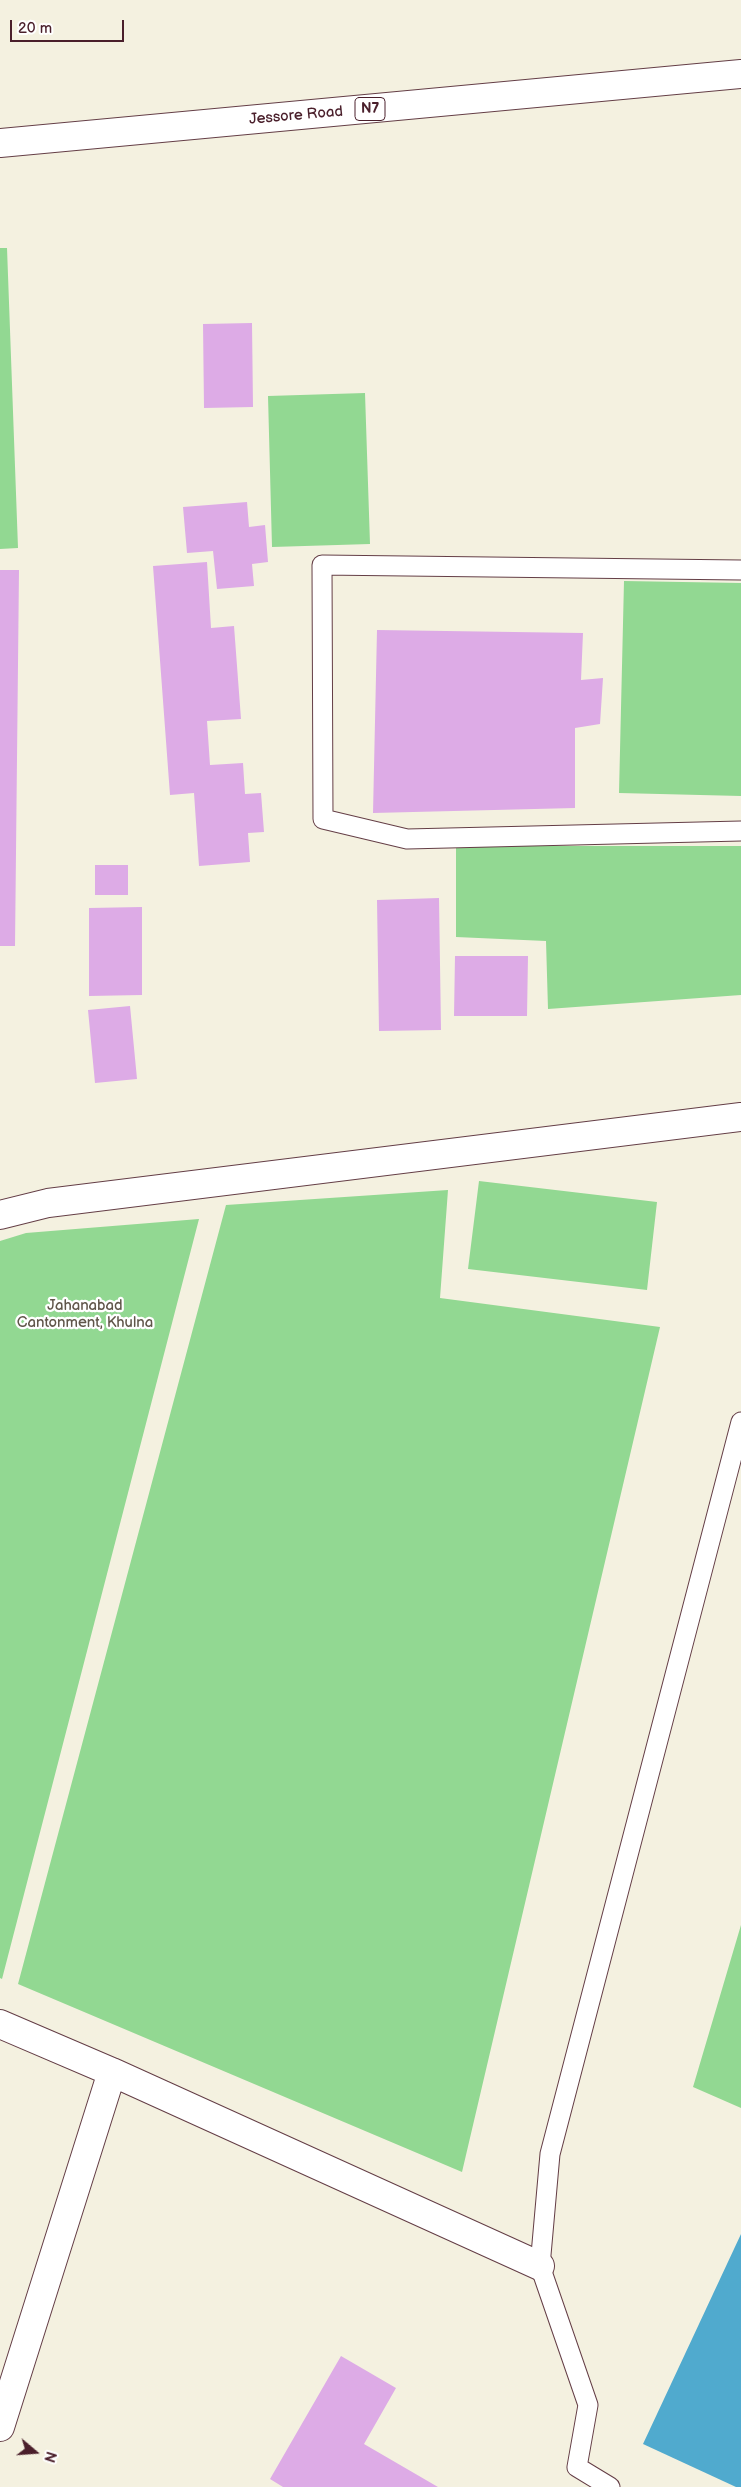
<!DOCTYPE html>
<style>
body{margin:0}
#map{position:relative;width:741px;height:2487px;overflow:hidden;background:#f4f1e0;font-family:"Balsamiq Sans",sans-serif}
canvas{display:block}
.north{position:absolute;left:10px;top:2427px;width:50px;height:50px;-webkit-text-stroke:4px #fff;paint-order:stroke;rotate:108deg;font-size:14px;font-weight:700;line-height:20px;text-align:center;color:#4a1f2b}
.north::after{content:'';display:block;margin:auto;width:18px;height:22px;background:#4a1f2b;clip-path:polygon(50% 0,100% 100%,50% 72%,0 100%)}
.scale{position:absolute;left:10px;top:20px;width:114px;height:22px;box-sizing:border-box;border:2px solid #4a1f2b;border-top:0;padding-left:6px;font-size:15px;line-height:18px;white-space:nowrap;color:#4a1f2b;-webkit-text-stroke:4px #fff;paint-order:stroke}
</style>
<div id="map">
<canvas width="741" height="2487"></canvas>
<div class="north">N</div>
<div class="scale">20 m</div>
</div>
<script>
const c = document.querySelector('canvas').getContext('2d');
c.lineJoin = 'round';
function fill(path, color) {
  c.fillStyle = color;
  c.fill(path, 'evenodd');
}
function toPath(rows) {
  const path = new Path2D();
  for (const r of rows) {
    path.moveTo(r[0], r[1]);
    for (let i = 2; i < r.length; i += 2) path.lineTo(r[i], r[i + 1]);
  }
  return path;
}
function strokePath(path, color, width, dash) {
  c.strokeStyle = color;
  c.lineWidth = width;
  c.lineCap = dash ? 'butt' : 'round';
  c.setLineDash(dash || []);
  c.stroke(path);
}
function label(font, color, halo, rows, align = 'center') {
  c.font = font + ' "Balsamiq Sans",sans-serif';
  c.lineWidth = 4.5;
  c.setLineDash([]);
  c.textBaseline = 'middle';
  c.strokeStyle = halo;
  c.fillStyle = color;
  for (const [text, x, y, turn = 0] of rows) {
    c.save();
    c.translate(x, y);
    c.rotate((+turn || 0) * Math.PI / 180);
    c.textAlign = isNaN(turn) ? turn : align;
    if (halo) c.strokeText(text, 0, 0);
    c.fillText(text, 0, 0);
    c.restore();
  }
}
fill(toPath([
 [0,248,7,248,18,548,0,549],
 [365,393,370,544,272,547,268,396],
 [624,581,741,583,741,796,619,793],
 [456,846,741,846,741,995,548,1009,546,941,456,937],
 [479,1181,657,1202,647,1290,468,1269],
 [448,1190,440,1298,660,1327,462,2172,18,1984,226,1205],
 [199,1219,2,1979,0,1978,0,1241,26,1233],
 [741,1925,741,2108,693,2087]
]), '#92d892');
fill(toPath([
 [741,2234,741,2487,736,2487,643,2444]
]), '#50aace');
fill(toPath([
 [252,323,253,407,204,408,203,324],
 [247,502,249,527,265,525,268,562,252,564,254,586,217,589,213,551,187,553,183,507],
 [207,562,211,628,234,626,241,719,207,721,210,765,243,763,245,794,261,793,264,832,248,833,250,862,199,866,194,793,170,795,153,566],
 [0,570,19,570,15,946,0,946],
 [377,630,583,633,581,680,603,678,600,724,575,728,575,808,373,813],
 [95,865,128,865,128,895,95,895],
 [439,898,441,1030,379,1031,377,900],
 [142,907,142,995,89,996,89,908],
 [455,956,528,956,527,1016,454,1016],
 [130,1006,137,1079,95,1083,88,1010],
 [341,2356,396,2388,364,2444,438,2487,283,2487,270,2479]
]), '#ddabe6');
const lane = toPath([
 [741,570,322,565,323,819,407,839,741,831],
 [610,2487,577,2467,588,2405,540,2266,550,2154,741,1422]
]);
const street = toPath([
 [0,1215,48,1203,741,1117],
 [0,2024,112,2072,0,2427],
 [112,2072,540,2266]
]);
const highway = toPath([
 [0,143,741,74]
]);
strokePath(lane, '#643e46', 21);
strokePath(street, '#643e46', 30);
strokePath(highway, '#643e46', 30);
strokePath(lane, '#fff', 19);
strokePath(street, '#fff', 28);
strokePath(highway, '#fff', 28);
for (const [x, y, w] of [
 [370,109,30]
]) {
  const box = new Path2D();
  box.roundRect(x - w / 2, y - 11.5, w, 23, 4);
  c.fillStyle = '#fff';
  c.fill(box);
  strokePath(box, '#4a1f2b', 1);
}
label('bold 14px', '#4a1f2b', null, [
 ["N7",370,109]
]);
label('15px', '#4a1f2b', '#fff', [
 ["Jessore Road",296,116,-5]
]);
label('15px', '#60564a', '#fff', [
 ["Jahanabad",85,1306],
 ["Cantonment, Khulna",85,1323]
]);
</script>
